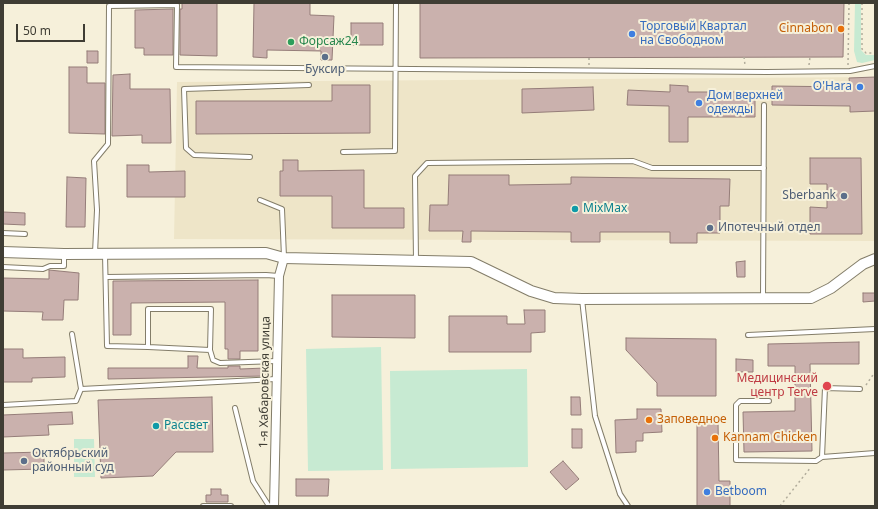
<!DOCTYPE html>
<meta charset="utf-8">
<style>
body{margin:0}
#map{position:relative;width:878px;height:509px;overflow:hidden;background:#f6f0da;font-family:"Noto Sans",sans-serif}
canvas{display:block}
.frame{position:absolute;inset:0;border:4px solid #3f3d34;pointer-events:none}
.scale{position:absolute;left:16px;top:24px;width:69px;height:18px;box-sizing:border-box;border:2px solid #3f3d34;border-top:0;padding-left:5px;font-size:12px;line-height:14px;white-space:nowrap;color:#3f3d34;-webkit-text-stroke:3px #f6f0da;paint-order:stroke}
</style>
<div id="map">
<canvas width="878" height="509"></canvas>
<div class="frame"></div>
<div class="scale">50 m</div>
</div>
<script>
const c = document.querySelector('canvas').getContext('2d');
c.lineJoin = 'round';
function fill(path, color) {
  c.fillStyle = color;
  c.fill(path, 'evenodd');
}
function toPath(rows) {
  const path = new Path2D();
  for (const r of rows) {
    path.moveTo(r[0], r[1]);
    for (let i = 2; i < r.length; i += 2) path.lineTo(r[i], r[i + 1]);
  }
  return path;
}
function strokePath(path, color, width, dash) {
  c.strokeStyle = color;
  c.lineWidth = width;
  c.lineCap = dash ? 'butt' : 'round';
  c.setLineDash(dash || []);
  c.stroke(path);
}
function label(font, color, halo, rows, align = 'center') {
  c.font = font + ' "Noto Sans",sans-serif';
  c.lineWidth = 4;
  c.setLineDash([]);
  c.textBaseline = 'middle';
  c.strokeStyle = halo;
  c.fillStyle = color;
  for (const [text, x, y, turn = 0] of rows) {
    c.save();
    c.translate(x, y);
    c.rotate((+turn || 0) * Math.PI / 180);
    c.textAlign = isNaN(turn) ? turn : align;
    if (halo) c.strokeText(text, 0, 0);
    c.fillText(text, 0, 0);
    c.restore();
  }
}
fill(toPath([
 [875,77,875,241,174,239,177,82]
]), '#eee5c8');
fill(toPath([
 [855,3,861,3,861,50,866,55,875,55,875,60,862,63,857,62,854,51],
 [381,347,383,470,308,471,306,349],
 [527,369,528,467,391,469,390,371],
 [74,439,94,439,95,477,74,477]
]), '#c7ead2');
const building = toPath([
 [182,3,217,3,217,56,180,55,180,9,182,9,182,3],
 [254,3,310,3,310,15,334,16,332,60,321,60,321,51,267,50,267,58,253,57,254,3],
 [420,3,844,3,843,57,420,58,420,3],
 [173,9,173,55,144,55,144,48,135,48,135,10,173,9],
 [351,23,383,23,383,45,351,45,351,23],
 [87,51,98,51,98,63,87,63,87,51],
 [69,67,87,67,87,83,105,83,105,134,69,133,69,67],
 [130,74,130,89,170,89,171,143,142,143,142,135,112,136,113,75,130,74],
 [875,77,875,111,850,112,850,106,772,105,772,86,850,87,849,78,875,77],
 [332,85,370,85,370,133,196,134,196,101,332,101,332,85],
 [670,85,688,86,688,92,755,92,755,117,688,117,688,142,669,142,669,106,627,105,628,90,670,92,670,85],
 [593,87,594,110,522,113,522,89,593,87],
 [810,158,861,158,862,234,810,234,810,207,827,208,827,184,810,184,810,158],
 [283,160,298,160,298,171,364,170,364,208,404,208,404,228,332,228,332,196,280,196,280,171,283,171,283,160],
 [127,165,149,165,149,172,185,171,185,197,127,197,127,165],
 [449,175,509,175,509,185,571,184,571,177,730,179,729,206,720,206,720,233,697,233,697,243,670,243,670,232,600,232,600,242,571,242,571,232,471,231,471,242,462,242,463,231,429,231,430,205,448,205,449,175],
 [67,177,86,178,85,227,66,227,67,177],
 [3,212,25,213,25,225,3,224,3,212],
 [745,261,745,277,737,277,736,262,745,261],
 [49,270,79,273,78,300,64,300,63,320,42,320,43,312,3,311,3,278,49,279,49,270],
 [258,280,258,351,240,351,240,359,228,359,228,349,225,349,225,302,131,303,131,335,113,335,113,281,258,280],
 [863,293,875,293,875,301,863,302,863,293],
 [332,295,415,295,415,338,332,337,332,295],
 [524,310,545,310,545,332,531,333,531,352,449,352,449,316,507,316,507,324,525,324,524,310],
 [626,338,716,339,716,396,657,396,657,383,626,350,626,338],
 [859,342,859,364,810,364,812,451,744,452,743,412,795,411,795,366,768,366,768,344,859,342],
 [3,349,23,349,23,358,65,357,65,377,32,378,32,382,3,382,3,349],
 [188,356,198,356,197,368,228,368,228,366,240,366,240,369,265,368,265,376,108,379,108,368,188,368,188,356],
 [736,359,753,360,753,372,736,372,736,359],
 [212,397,213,452,176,452,153,476,101,478,98,400,212,397],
 [571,397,580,397,581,415,571,415,571,397],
 [637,409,661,409,662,432,643,433,643,441,636,441,636,452,616,453,615,420,637,419,637,409],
 [72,412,73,424,48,425,49,435,3,437,3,415,72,412],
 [697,421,718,421,719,481,730,481,730,506,697,506,697,421],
 [572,429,582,429,582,448,572,448,572,429],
 [44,452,44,469,3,470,3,453,44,452],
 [563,461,579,479,566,490,550,472,563,461],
 [296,479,329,479,328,496,296,496,296,479],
 [211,489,221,489,221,495,228,495,228,502,206,502,206,495,211,495,211,489]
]);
fill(building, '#cab1ad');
strokePath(building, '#957d79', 1);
const service = toPath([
 [343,152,395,151,396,3],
 [250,157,194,155,186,148,184,89,309,85],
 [260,200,282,209,284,257],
 [3,233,25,234],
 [95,253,97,210,94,161,108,144,109,6,177,5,176,67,767,72,850,71,875,66],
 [105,254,107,346,148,347,148,309,211,309,210,350,213,360,220,363,277,361],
 [416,261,415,176,427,163,633,161,652,168,764,168],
 [3,267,43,269,50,266,64,266,64,254],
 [106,277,266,275,279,276],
 [582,299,595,416,620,494,628,506],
 [763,299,764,105],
 [748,335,875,329],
 [148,347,210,350],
 [81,389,276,379],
 [769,401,740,401,736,405,736,460,816,461,822,457,875,453],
 [3,405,76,401,81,389,72,334],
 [235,408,253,481,269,506],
 [822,457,825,388,860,389],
 [203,506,231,506]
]);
const minor = toPath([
 [274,506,279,276,284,258]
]);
const tertiary = toPath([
 [3,252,64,254,266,253,284,258,471,262,531,291,554,298,582,299,811,298,831,288,863,264,875,259]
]);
strokePath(service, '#837d69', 6);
strokePath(minor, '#837d69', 10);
strokePath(tertiary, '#837d69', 12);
strokePath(toPath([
 [862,3,862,49,866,53,875,53],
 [744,57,745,65],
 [589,65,589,57],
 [809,65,810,57],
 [848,65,849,3],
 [866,385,875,372],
 [780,506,811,467]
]), '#b1ac9b', 1.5, [2, 3]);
strokePath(service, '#fff', 4);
strokePath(minor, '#fff', 8);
strokePath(tertiary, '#fff', 10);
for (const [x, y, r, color] of [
 [841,29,4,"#e8710a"],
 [632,34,4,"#3f7fe0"],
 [291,42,4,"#2e9e5b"],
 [325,57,4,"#5c6f8a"],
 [860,87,4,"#3f7fe0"],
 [699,103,4,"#3f7fe0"],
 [844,196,4,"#5c6f8a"],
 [575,209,4,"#0f9aa8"],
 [710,228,4,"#5c6f8a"],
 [827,386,5,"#e0444e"],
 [649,420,4,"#e8710a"],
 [156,426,4,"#0f9aa8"],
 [715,438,4,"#e8710a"],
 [24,461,4,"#5c6f8a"],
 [707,492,4,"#3f7fe0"]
]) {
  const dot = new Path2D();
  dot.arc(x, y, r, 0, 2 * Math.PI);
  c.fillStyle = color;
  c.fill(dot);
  strokePath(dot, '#f6f0da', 1.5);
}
label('12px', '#366cbe', '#f6f0da', [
 ["Торговый Квартал",640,27],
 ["на Свободном",640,41],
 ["O'Hara",852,87,"right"],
 ["Дом верхней",707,96],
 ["одежды",707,110],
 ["Betboom",715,492]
], 'left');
label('12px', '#c56008', '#f6f0da', [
 ["Cinnabon",833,29,"right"],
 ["Заповедное",657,420],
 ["Kannam Chicken",723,438]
], 'left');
label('12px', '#27864d', '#f6f0da', [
 ["Форсаж24",299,42]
], 'left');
label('12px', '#4e5e75', '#f6f0da', [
 ["Буксир",325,70,"center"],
 ["Sberbank",836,196,"right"],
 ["Ипотечный отдел",718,228],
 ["Октябрьский",32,454],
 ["районный суд",32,468]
], 'left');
label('12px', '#0d838f', '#f6f0da', [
 ["MixMax",583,209],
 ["Рассвет",164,426]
], 'left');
label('12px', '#be3a42', '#f6f0da', [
 ["Медицинский",818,379],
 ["центр Terve",818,393]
], 'right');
label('12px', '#3f3d34', '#f6f0da', [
 ["1-я Хабаровская улица",265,382,-89]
]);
</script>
